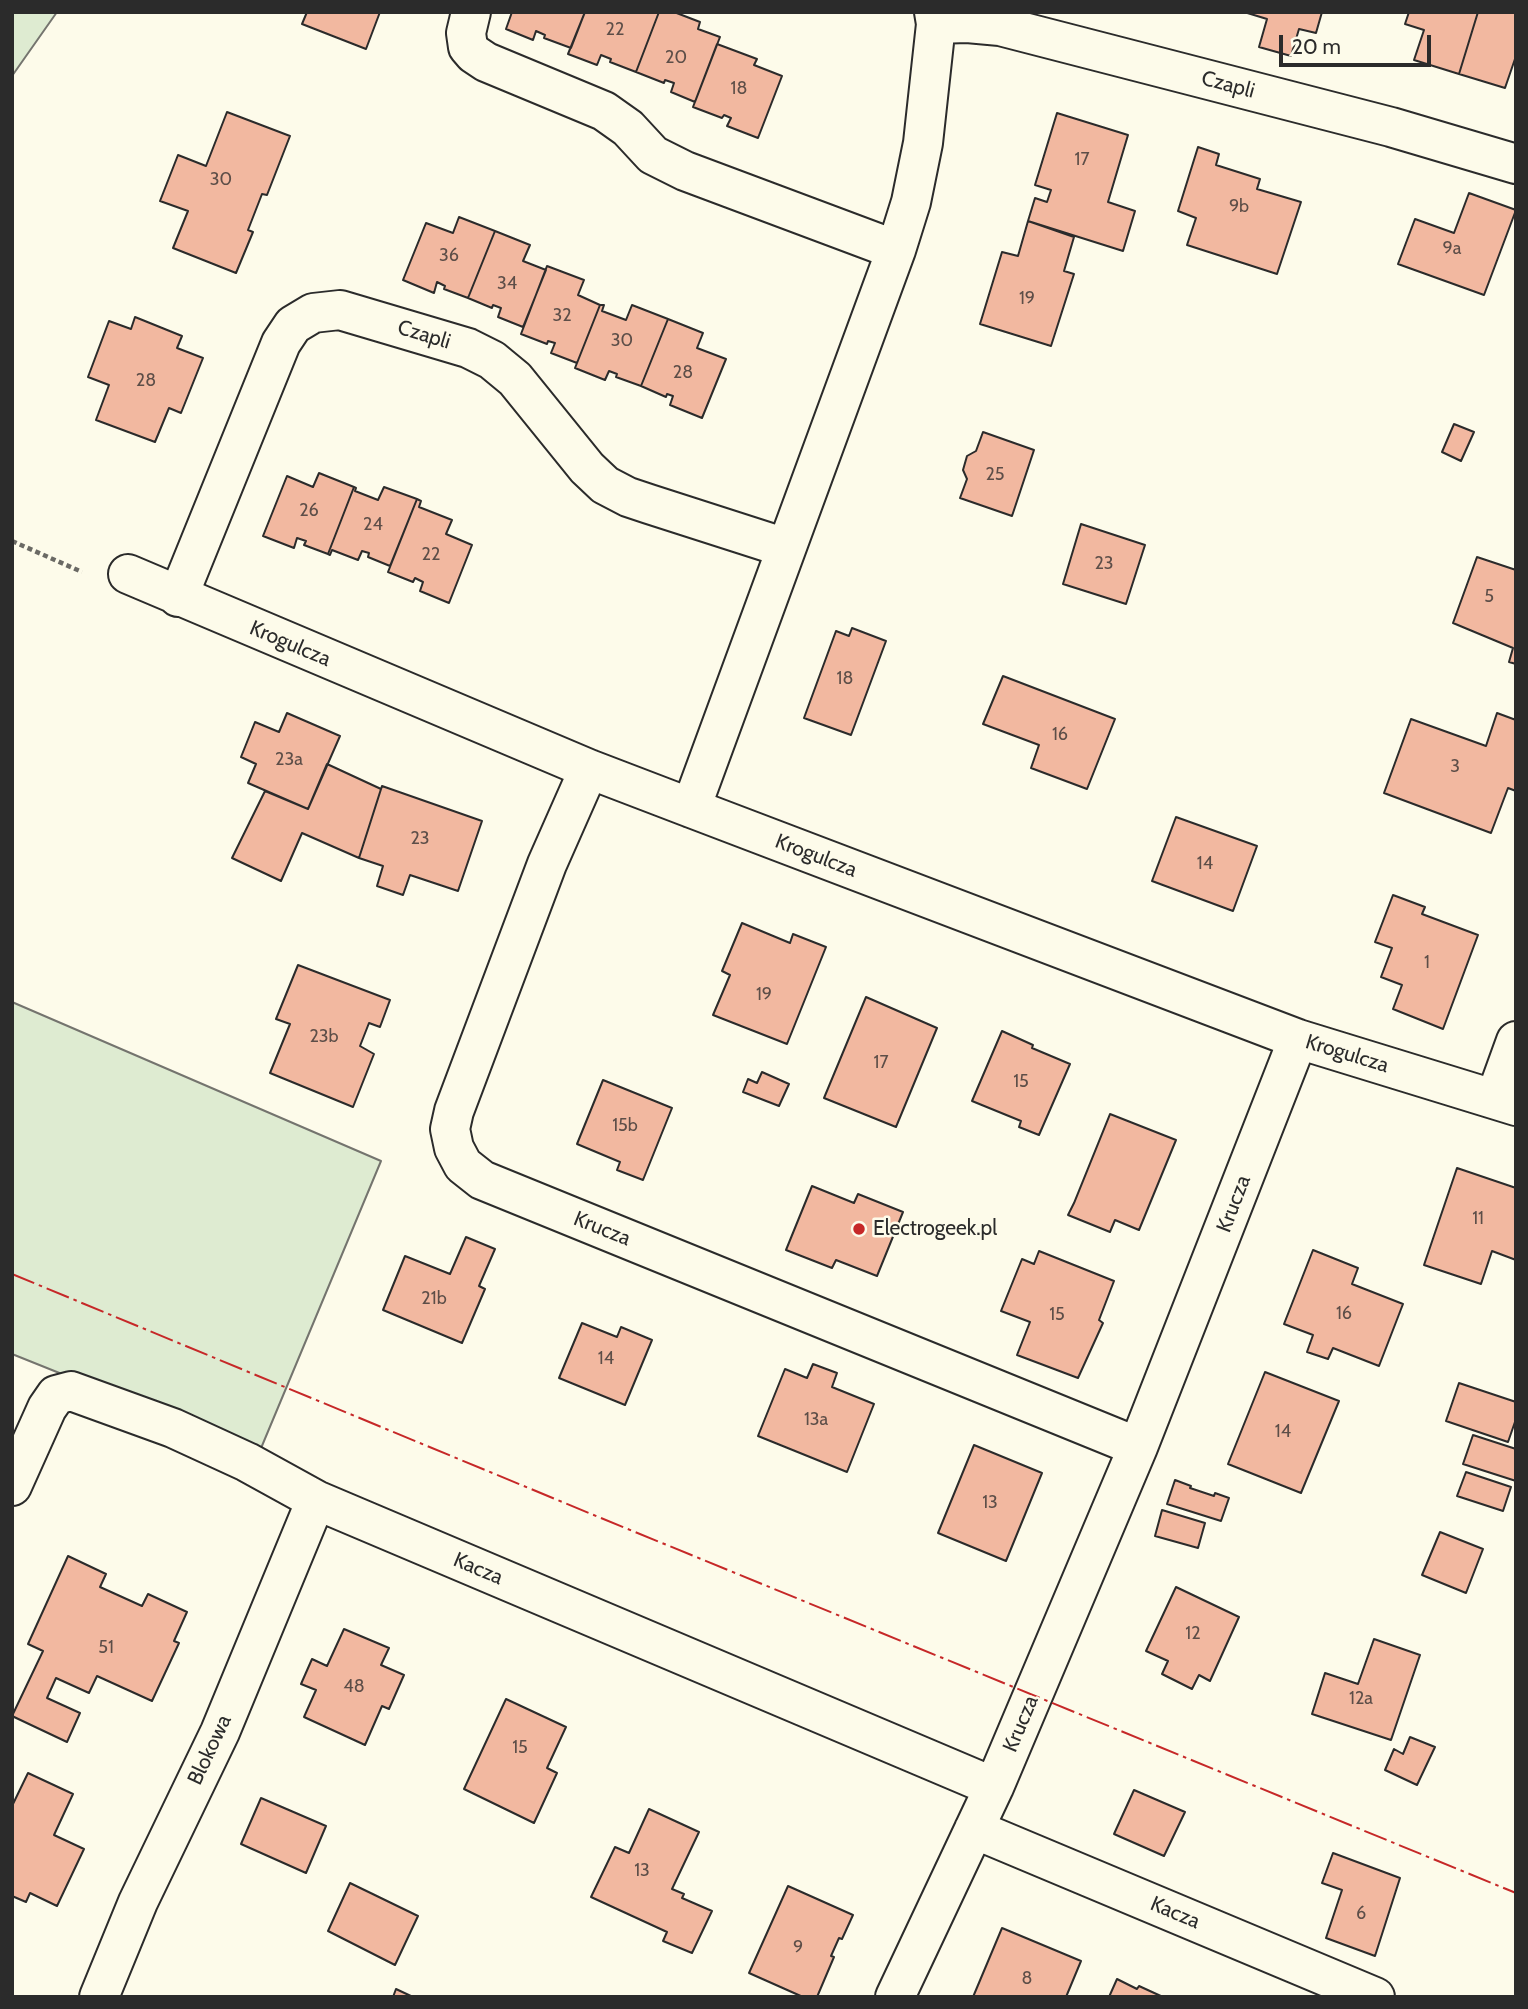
<!DOCTYPE html>
<style>
body{margin:0}
#map{position:relative;width:1528px;height:2009px;overflow:hidden;background:#fdfbea;font-family:Cabin,sans-serif}
canvas{display:block}
.frame{position:absolute;inset:0;border:14px solid #2b2b2b;pointer-events:none}
.scale{position:absolute;left:1279px;top:35px;width:152px;height:32px;box-sizing:border-box;border:4px solid #2b2b2b;border-top:0;padding-left:9px;font-size:21px;line-height:24px;white-space:nowrap;color:#2b2b2b;-webkit-text-stroke:5px #fdfbea;paint-order:stroke}
</style>
<div id="map">
<canvas width="1528" height="2009"></canvas>
<div class="frame"></div>
<div class="scale">20 m</div>
</div>
<script>
const c = document.querySelector('canvas').getContext('2d');
c.lineJoin = 'round';
function fill(path, color) {
  c.fillStyle = color;
  c.fill(path, 'evenodd');
}
function toPath(rows) {
  const path = new Path2D();
  for (const r of rows) {
    path.moveTo(r[0], r[1]);
    for (let i = 2; i < r.length; i += 2) path.lineTo(r[i], r[i + 1]);
  }
  return path;
}
function strokePath(path, color, width, dash) {
  c.strokeStyle = color;
  c.lineWidth = width;
  c.lineCap = dash ? 'butt' : 'round';
  c.setLineDash(dash || []);
  c.stroke(path);
}
function label(font, color, halo, rows, align = 'center') {
  c.font = font + ' Cabin,sans-serif';
  c.lineWidth = 5;
  c.setLineDash([]);
  c.textBaseline = 'middle';
  c.strokeStyle = halo;
  c.fillStyle = color;
  for (const [text, x, y, turn = 0] of rows) {
    c.save();
    c.translate(x, y);
    c.rotate((+turn || 0) * Math.PI / 180);
    c.textAlign = isNaN(turn) ? turn : align;
    if (halo) c.strokeText(text, 0, 0);
    c.fillText(text, 0, 0);
    c.restore();
  }
}
const green = toPath([
 [12,12,57,12,12,76,12,12],
 [12,1002,381,1161,259,1453,12,1354,12,1002]
]);
fill(green, '#deebd1');
strokePath(green, '#74746e', 2);
const building = toPath([
 [307,12,380,12,366,49,302,24,307,12],
 [512,12,585,12,571,48,544,38,545,35,536,31,533,40,506,29,512,12],
 [585,12,659,12,636,72,610,62,611,59,601,55,597,65,568,54,585,12],
 [659,12,674,12,700,22,698,29,720,37,695,102,671,92,674,83,665,80,664,83,636,72,659,12],
 [1244,12,1322,12,1316,33,1299,29,1291,56,1259,47,1267,19,1244,12],
 [1409,12,1478,12,1459,74,1414,60,1424,30,1405,24,1409,12],
 [1478,12,1516,12,1516,56,1505,88,1459,74,1478,12],
 [717,44,757,59,754,65,782,76,758,138,727,126,731,118,724,115,722,118,693,107,717,44],
 [227,112,290,136,267,195,262,194,248,230,253,232,236,273,173,248,188,211,160,201,178,155,206,166,227,112],
 [1057,113,1128,135,1108,202,1135,211,1123,251,1028,221,1035,198,1047,202,1051,190,1035,185,1057,113],
 [1198,147,1219,154,1216,165,1260,179,1257,189,1301,202,1277,274,1187,245,1196,218,1178,211,1198,147],
 [1469,193,1516,210,1484,295,1398,264,1415,219,1454,233,1469,193],
 [459,217,495,231,468,298,444,289,445,286,437,282,434,293,403,280,426,223,453,233,459,217],
 [1028,221,1074,237,1064,271,1074,274,1051,346,980,324,1002,252,1018,256,1028,221],
 [495,231,530,245,523,261,546,270,523,327,498,317,501,308,493,305,492,308,468,298,495,231],
 [547,266,584,280,578,295,600,305,577,363,551,353,555,343,548,341,547,344,521,334,547,266],
 [600,305,604,305,602,311,626,320,632,305,668,319,641,386,616,377,617,374,609,371,605,380,575,368,600,305],
 [135,317,182,336,177,348,203,358,181,413,169,408,155,442,96,420,109,385,88,377,109,321,131,329,135,317],
 [668,319,703,333,697,348,726,359,702,418,670,405,673,396,667,394,666,397,641,386,668,319],
 [1454,424,1474,432,1461,461,1442,452,1454,424],
 [983,432,1034,450,1012,516,960,498,967,479,963,470,967,456,976,451,983,432],
 [319,473,354,487,328,554,304,545,306,541,297,538,294,548,263,536,287,476,313,487,319,473],
 [354,487,356,488,355,491,378,500,384,487,417,499,390,566,368,557,369,553,362,551,358,560,332,550,330,555,328,554,354,487],
 [417,499,421,501,419,507,452,520,446,534,472,545,449,603,420,591,423,582,415,578,413,582,388,572,417,499],
 [1081,524,1145,545,1126,604,1063,584,1081,524],
 [1477,557,1516,570,1516,664,1509,662,1513,648,1453,623,1477,557],
 [852,628,886,641,851,735,804,718,836,631,849,636,852,628],
 [1003,676,1115,719,1087,789,1031,768,1039,745,983,724,1003,676],
 [287,713,340,736,308,809,248,783,256,764,241,757,255,722,279,732,287,713],
 [1497,713,1516,720,1516,791,1508,788,1491,833,1384,793,1411,719,1486,746,1497,713],
 [327,764,381,789,359,858,302,833,281,881,232,858,265,791,308,809,327,764],
 [382,786,482,821,458,891,410,875,403,895,377,886,383,866,359,858,382,786],
 [1176,817,1257,846,1233,911,1152,881,1176,817],
 [1393,895,1425,907,1422,914,1478,935,1443,1029,1393,1009,1402,985,1381,977,1392,948,1375,942,1393,895],
 [742,923,790,943,793,934,826,947,787,1044,713,1015,730,975,722,971,742,923],
 [298,965,390,1000,380,1027,369,1023,360,1046,374,1054,353,1107,270,1073,290,1024,276,1019,298,965],
 [866,997,937,1028,896,1127,824,1098,866,997],
 [1002,1031,1033,1045,1032,1048,1070,1064,1039,1135,1019,1127,1021,1121,972,1101,1002,1031],
 [762,1072,789,1084,779,1106,743,1092,748,1079,757,1083,762,1072],
 [603,1080,672,1108,643,1180,617,1170,620,1162,577,1144,603,1080],
 [1110,1114,1176,1140,1139,1230,1115,1220,1110,1232,1068,1215,1074,1203,1110,1114],
 [1457,1168,1516,1188,1516,1260,1492,1251,1481,1284,1424,1265,1457,1168],
 [812,1186,854,1203,858,1194,903,1212,877,1276,836,1260,832,1268,786,1250,812,1186],
 [466,1237,495,1249,479,1286,485,1289,462,1343,383,1310,405,1256,450,1274,466,1237],
 [1313,1250,1358,1268,1352,1284,1403,1304,1379,1366,1333,1348,1328,1359,1307,1352,1313,1335,1284,1324,1313,1250],
 [1039,1251,1114,1281,1099,1320,1103,1323,1078,1378,1017,1355,1030,1322,1001,1311,1022,1259,1034,1264,1039,1251],
 [582,1323,617,1337,621,1327,652,1340,625,1405,559,1378,582,1323],
 [813,1364,837,1373,832,1387,874,1404,847,1472,758,1436,785,1369,807,1378,813,1364],
 [1265,1372,1339,1401,1301,1493,1228,1464,1265,1372],
 [1459,1383,1516,1402,1516,1419,1508,1442,1446,1421,1459,1383],
 [1473,1435,1516,1449,1516,1481,1463,1464,1473,1435],
 [974,1445,1042,1473,1006,1561,938,1533,974,1445],
 [1466,1472,1511,1487,1503,1511,1457,1496,1466,1472],
 [1175,1480,1191,1486,1190,1488,1214,1496,1215,1493,1229,1498,1221,1521,1167,1504,1175,1480],
 [1162,1510,1205,1523,1198,1548,1155,1536,1162,1510],
 [1440,1532,1483,1549,1466,1593,1422,1575,1440,1532],
 [68,1556,106,1574,100,1587,142,1606,148,1594,187,1612,174,1641,179,1643,152,1701,97,1676,89,1693,56,1678,47,1698,80,1713,67,1742,12,1716,43,1651,28,1644,68,1556],
 [1176,1587,1239,1617,1210,1681,1199,1675,1192,1689,1162,1674,1168,1661,1146,1651,1176,1587],
 [344,1629,389,1648,381,1665,404,1675,389,1709,382,1706,365,1745,304,1717,316,1690,301,1684,312,1659,327,1666,344,1629],
 [1374,1639,1420,1655,1391,1740,1312,1714,1325,1673,1358,1684,1374,1639],
 [506,1699,566,1727,547,1768,557,1773,534,1823,464,1789,506,1699],
 [1410,1737,1435,1747,1417,1785,1385,1770,1394,1749,1403,1754,1410,1737],
 [28,1773,73,1794,54,1835,84,1849,57,1906,30,1893,26,1902,12,1896,12,1806,28,1773],
 [1134,1790,1185,1812,1164,1856,1114,1834,1134,1790],
 [261,1798,326,1826,306,1873,241,1844,261,1798],
 [649,1809,699,1832,672,1889,684,1894,682,1898,712,1911,692,1953,663,1941,667,1932,591,1897,615,1847,629,1853,649,1809],
 [1333,1853,1400,1878,1375,1956,1326,1938,1342,1890,1322,1883,1333,1853],
 [350,1883,418,1916,395,1965,328,1931,350,1883],
 [788,1886,853,1915,842,1939,839,1938,831,1956,834,1957,817,1997,803,1997,749,1973,788,1886],
 [1002,1928,1081,1961,1066,1997,973,1997,1002,1928],
 [1117,1979,1137,1989,1139,1986,1163,1997,1109,1997,1117,1979],
 [396,1989,413,1997,393,1997,396,1989]
]);
fill(building, '#f2b8a0');
strokePath(building, '#2b2b2b', 2);
const street = toPath([
 [471,12,466,33,468,47,474,54,486,62,604,111,628,128,653,155,685,171,896,250],
 [936,24,967,23,1000,26,1391,127,1516,164],
 [128,574,589,769,691,808,1298,1039,1516,1106],
 [178,597,281,343,293,325,313,313,340,310,468,348,492,360,515,379,587,468,605,485,628,497,649,504,786,548],
 [589,769,547,864,454,1111,450,1129,454,1148,463,1165,482,1180,1138,1447],
 [691,808,896,250,911,202,923,143,936,24,934,12],
 [1495,1099,1516,1041],
 [12,1486,47,1408,56,1395,71,1391,173,1428,247,1462,316,1500,994,1787],
 [974,1829,1375,1997],
 [99,1997,138,1902,220,1732,316,1500],
 [895,1997,994,1787,1138,1447,1298,1039]
]);
strokePath(street, '#2b2b2b', 42);
strokePath(toPath([
 [12,541,82,572]
]), '#6a6964', 4.5, [5, 3.5]);
strokePath(street, '#fdfbea', 38);
strokePath(toPath([
 [12,1274,601,1518,1516,1893]
]), '#c62828', 2, [24, 5, 3.5, 5]);
for (const [x, y, r, color] of [
 [859,1229,7,"#c62828"]
]) {
  const dot = new Path2D();
  dot.arc(x, y, r, 0, 2 * Math.PI);
  c.fillStyle = color;
  c.fill(dot);
  strokePath(dot, '#fdfbea', 2.5);
}
label('18px', '#5d4e48', null, [
 ["22",615,30],
 ["20",676,58],
 ["18",739,89],
 ["17",1082,160],
 ["30",221,180],
 ["9b",1239,207],
 ["9a",1452,249],
 ["36",449,256],
 ["34",507,284],
 ["19",1027,299],
 ["32",562,316],
 ["30",622,341],
 ["28",683,373],
 ["28",146,381],
 ["25",995,475],
 ["26",309,511],
 ["24",373,525],
 ["22",431,555],
 ["23",1104,564],
 ["5",1489,597],
 ["18",845,679],
 ["16",1060,735],
 ["23a",289,760],
 ["3",1455,767],
 ["23",420,839],
 ["14",1205,864],
 ["1",1427,963],
 ["19",764,995],
 ["23b",324,1037],
 ["17",881,1063],
 ["15",1021,1082],
 ["15b",625,1126],
 ["11",1478,1219],
 ["21b",434,1299],
 ["16",1344,1314],
 ["15",1057,1315],
 ["14",606,1359],
 ["13a",816,1420],
 ["14",1283,1432],
 ["13",990,1503],
 ["12",1193,1634],
 ["51",106,1648],
 ["48",354,1687],
 ["12a",1361,1699],
 ["15",520,1748],
 ["13",642,1871],
 ["6",1361,1914],
 ["9",798,1948],
 ["8",1027,1979]
]);
label('21px', '#2b2b2b', '#fdfbea', [
 ["Czapli",1228,85,15],
 ["Czapli",424,335,17],
 ["Krogulcza",290,644,23],
 ["Krogulcza",816,856,21],
 ["Krogulcza",1347,1054,17],
 ["Krucza",1234,1204,-69],
 ["Krucza",602,1229,22],
 ["Kacza",478,1569,23],
 ["Krucza",1021,1724,-67],
 ["Blokowa",210,1750,-65],
 ["Kacza",1175,1913,23]
]);
label('21px', '#2b2b2b', '#fdfbea', [
 ["Electrogeek.pl",873,1229]
], 'left');
</script>
